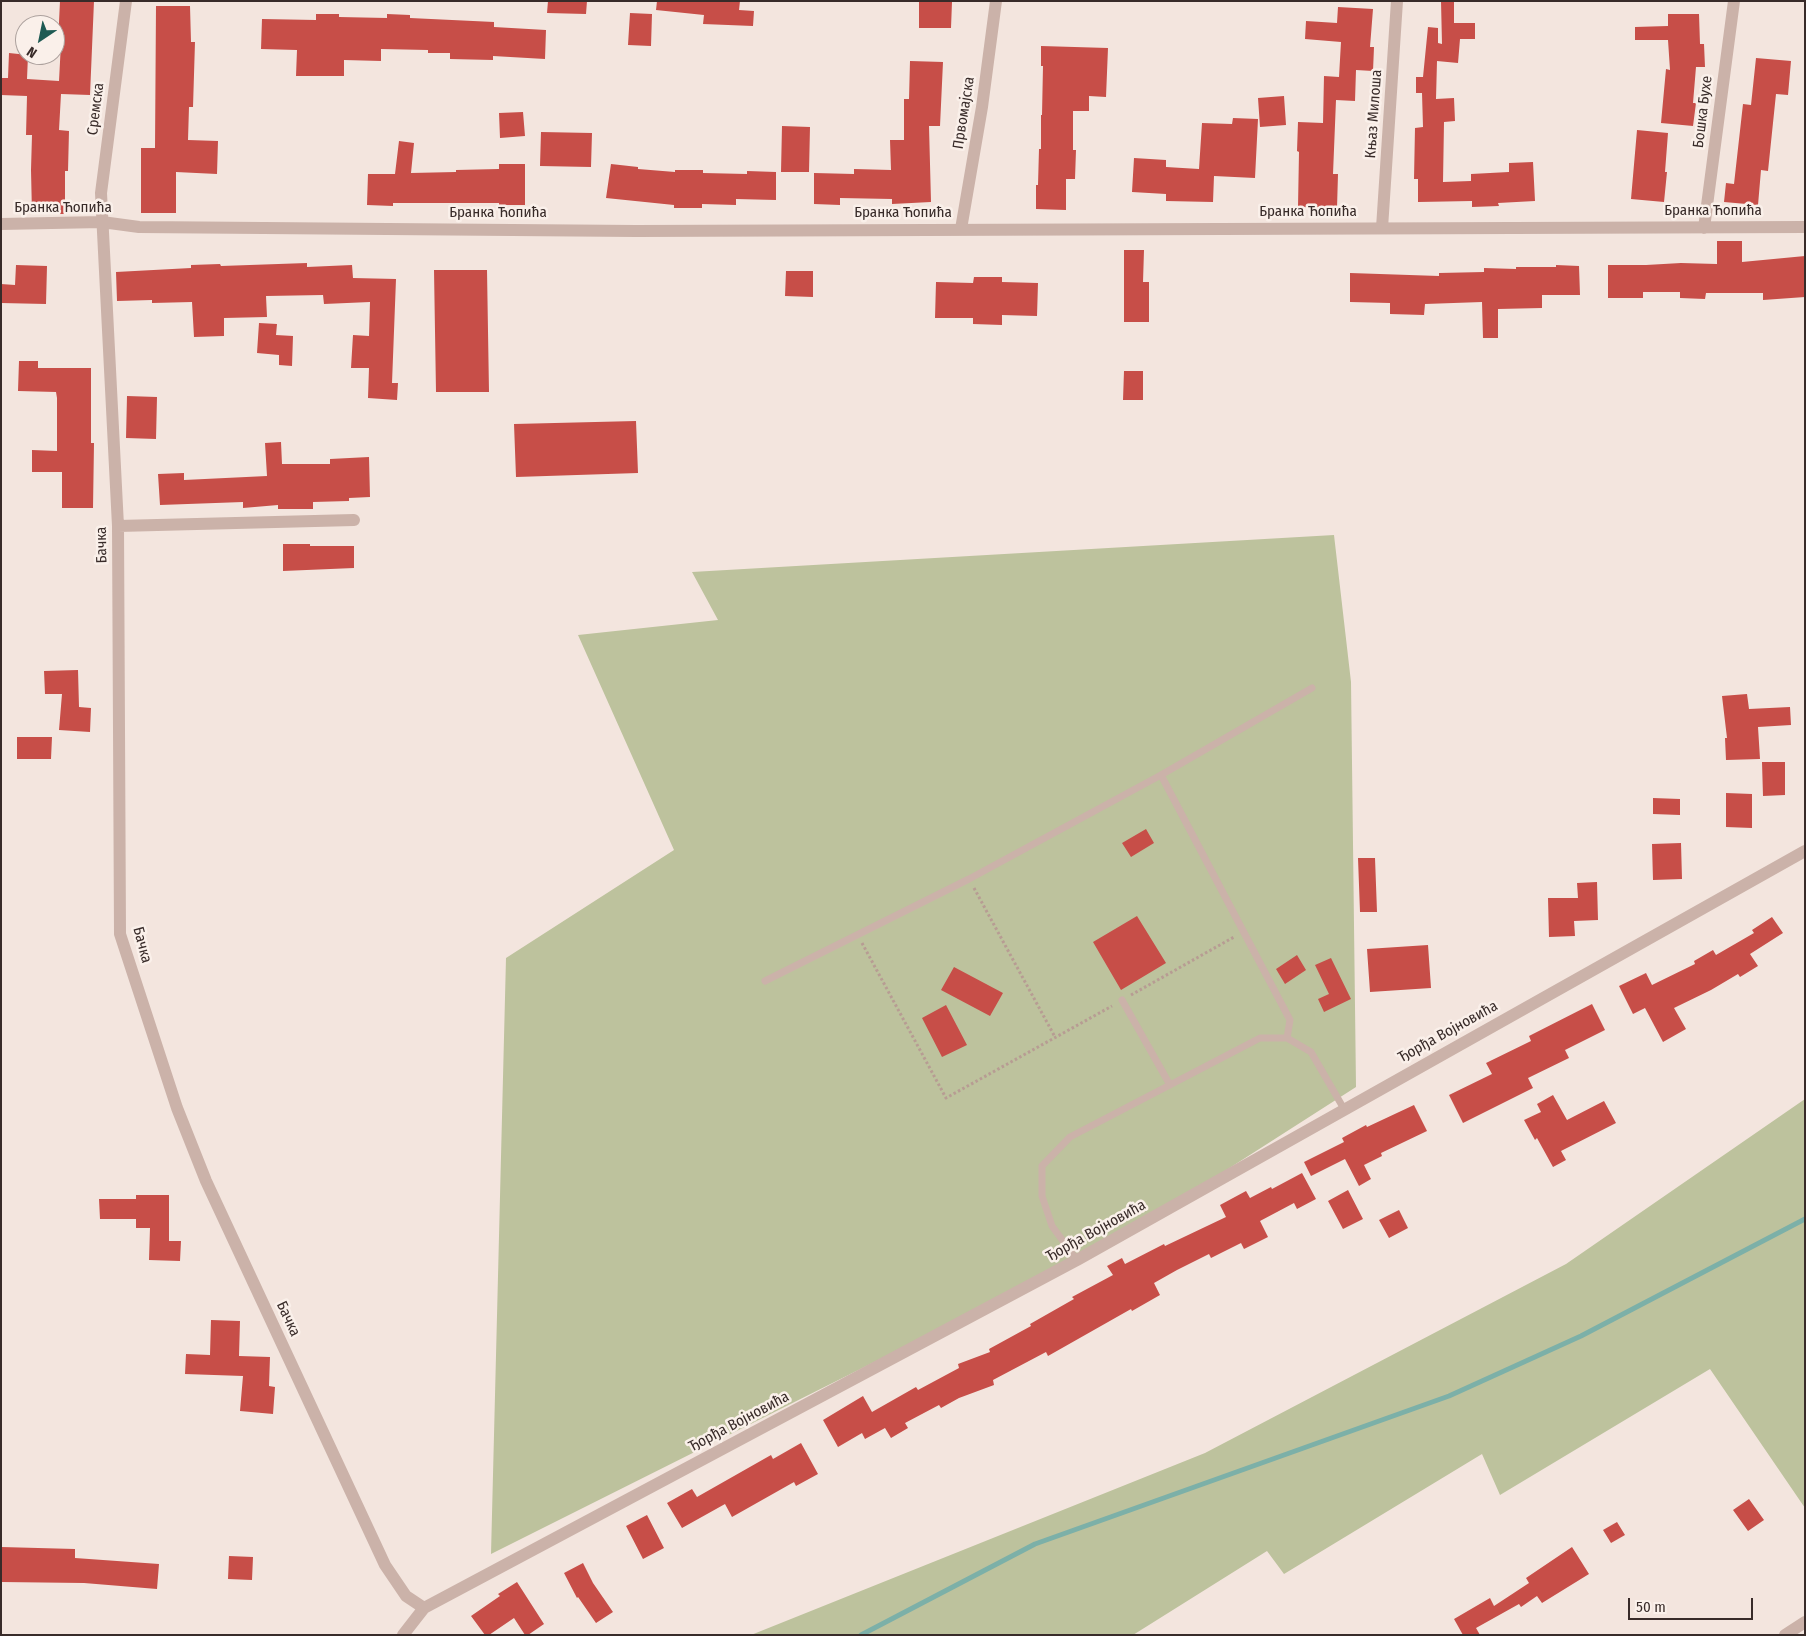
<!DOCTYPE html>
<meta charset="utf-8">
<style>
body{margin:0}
#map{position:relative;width:1806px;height:1636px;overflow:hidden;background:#f3e5de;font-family:"Fira Sans Condensed",sans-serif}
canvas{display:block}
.frame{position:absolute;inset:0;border:2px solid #382b29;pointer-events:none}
.north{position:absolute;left:15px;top:15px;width:50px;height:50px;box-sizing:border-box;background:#faf0ea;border:1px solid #aca19d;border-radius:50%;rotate:214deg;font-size:14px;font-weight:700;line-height:20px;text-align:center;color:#382b29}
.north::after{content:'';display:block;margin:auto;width:18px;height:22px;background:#1e5a53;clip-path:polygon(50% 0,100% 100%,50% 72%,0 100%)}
.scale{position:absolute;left:1628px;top:1598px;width:125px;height:22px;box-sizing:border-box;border:2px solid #382b29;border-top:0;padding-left:6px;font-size:15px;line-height:18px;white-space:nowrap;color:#382b29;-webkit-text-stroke:4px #faf0ea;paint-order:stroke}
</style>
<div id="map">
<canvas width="1806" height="1636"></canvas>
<div class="frame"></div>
<div class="north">N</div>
<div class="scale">50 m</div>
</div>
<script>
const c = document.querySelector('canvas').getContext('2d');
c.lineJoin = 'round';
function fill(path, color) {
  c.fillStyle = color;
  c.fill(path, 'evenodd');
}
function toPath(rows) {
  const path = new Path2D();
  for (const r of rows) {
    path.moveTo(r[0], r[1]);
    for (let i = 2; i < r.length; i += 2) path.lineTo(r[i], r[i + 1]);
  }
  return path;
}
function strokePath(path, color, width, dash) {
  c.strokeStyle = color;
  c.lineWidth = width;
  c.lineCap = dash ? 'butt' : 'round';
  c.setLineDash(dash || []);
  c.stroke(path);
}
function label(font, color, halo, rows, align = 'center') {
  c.font = font + ' "Fira Sans Condensed",sans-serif';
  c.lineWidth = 5;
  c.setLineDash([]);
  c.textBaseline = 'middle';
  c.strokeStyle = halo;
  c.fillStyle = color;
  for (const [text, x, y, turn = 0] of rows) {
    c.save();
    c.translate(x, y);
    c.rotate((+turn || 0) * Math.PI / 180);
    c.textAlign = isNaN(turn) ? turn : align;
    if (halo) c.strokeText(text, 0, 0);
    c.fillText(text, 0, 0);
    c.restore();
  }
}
fill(toPath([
 [1334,535,1351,682,1356,1087,1114,1242,491,1554,506,958,674,850,578,635,718,620,692,572],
 [1805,1099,1805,1508,1710,1369,1500,1495,1482,1454,1284,1574,1267,1551,1133,1635,751,1635,1205,1453,1566,1264]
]), '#bdc29d');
strokePath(toPath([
 [861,1635,1035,1544,1449,1396,1581,1336,1805,1219]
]), '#7cb0a8', 5);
fill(toPath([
 [60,1,94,1,90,95,61,94,59,130,69,131,68,171,65,171,65,214,32,214,31,170,32,135,26,135,27,96,1,95,1,78,8,78,9,53,28,55,27,79,59,81,61,43,58,43],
 [548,1,587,1,586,14,547,13],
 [657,1,740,1,739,10,754,11,753,26,703,24,704,15,656,10],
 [1441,1,1454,1,1454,23,1475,23,1475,39,1460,39,1458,63,1437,61,1436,99,1454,98,1455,121,1444,122,1443,182,1471,181,1471,174,1509,172,1509,163,1533,162,1535,201,1498,203,1499,206,1472,207,1472,201,1418,202,1418,179,1414,179,1415,128,1423,127,1422,93,1416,93,1416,77,1423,77,1428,27,1438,28,1438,43,1442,44],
 [919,2,952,2,951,28,919,28],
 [156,6,190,6,191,42,195,42,193,107,189,107,188,140,218,141,217,174,176,172,176,213,141,213,141,148,155,148],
 [1338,7,1373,9,1370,47,1374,47,1373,71,1356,70,1355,101,1336,100,1333,174,1338,174,1337,208,1298,207,1299,152,1297,151,1298,122,1323,123,1324,76,1339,77,1341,42,1305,39,1306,21,1337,23],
 [630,13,652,14,651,46,628,45],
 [316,14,339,14,339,17,387,18,387,14,410,15,410,18,494,22,494,27,546,30,545,59,493,56,493,60,450,59,450,53,428,53,428,50,381,49,381,61,344,60,344,76,296,76,297,50,261,49,262,19,316,20],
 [1668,14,1699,14,1700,44,1704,44,1705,67,1696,67,1693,103,1696,103,1693,126,1661,123,1666,69,1670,70,1668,40,1635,40,1635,27,1668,26],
 [1041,46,1108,48,1106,97,1089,96,1089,111,1073,111,1073,150,1076,150,1075,179,1066,179,1066,210,1036,209,1036,185,1038,185,1039,149,1041,149,1041,115,1042,115,1043,66,1041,66],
 [1756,58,1791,61,1788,95,1776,94,1768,171,1761,170,1758,205,1724,202,1726,183,1734,184,1743,104,1751,105],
 [910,61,943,62,940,126,929,126,931,202,892,204,892,199,840,198,840,205,814,204,814,173,854,174,854,169,891,170,890,140,904,140,904,99,909,99],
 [1284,96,1286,125,1260,127,1258,98],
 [523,112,525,136,500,138,499,113],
 [1233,118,1258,119,1255,178,1214,176,1213,202,1166,201,1166,194,1132,192,1134,158,1166,160,1166,167,1199,169,1202,123,1232,124],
 [782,126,810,127,809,172,781,172],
 [1637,130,1668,133,1665,172,1667,172,1664,202,1631,199],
 [541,132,592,133,591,167,540,166],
 [399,141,414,143,411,173,456,172,456,170,499,169,499,164,525,164,525,205,499,205,499,203,393,203,393,206,367,205,368,174,395,174],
 [611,164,638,167,638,169,675,172,675,170,703,170,703,173,747,174,747,171,776,172,776,200,736,199,736,205,702,204,702,208,674,208,674,205,606,198],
 [1717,241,1742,241,1742,262,1805,256,1805,297,1763,300,1763,293,1706,293,1705,299,1680,298,1680,292,1643,292,1643,298,1608,298,1608,265,1646,265,1681,263,1717,264],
 [1124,250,1144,250,1143,282,1149,282,1149,322,1124,322],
 [307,263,307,267,352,265,353,278,396,279,392,383,398,383,397,400,368,398,369,368,351,368,353,335,369,336,370,302,324,304,323,295,266,296,267,317,224,318,224,336,194,337,192,302,152,303,152,300,117,301,116,272,191,268,191,265,220,264,221,266],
 [16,265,47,266,46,304,1,303,1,284,15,285],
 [1556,265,1579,266,1580,295,1542,295,1542,308,1498,309,1498,338,1483,338,1482,302,1425,304,1424,315,1390,314,1390,303,1350,302,1350,273,1439,276,1439,273,1484,272,1484,268,1516,269,1516,267,1556,267],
 [434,270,487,270,489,392,436,392],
 [786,271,813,271,813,297,785,296],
 [974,277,1002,277,1002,282,1038,283,1037,316,1002,315,1002,325,973,324,973,318,935,318,936,282,973,283],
 [259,323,277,324,276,335,293,336,292,366,279,365,279,355,257,353],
 [19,361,38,361,38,368,91,368,91,443,94,443,93,508,62,508,62,472,32,472,32,450,57,451,57,398,56,392,18,391],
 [1124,371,1143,371,1143,400,1123,400],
 [127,396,157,397,156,439,126,438],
 [636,421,638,473,516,477,514,424],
 [281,442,282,464,330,464,330,459,369,457,370,497,349,498,349,501,313,502,313,509,278,509,278,505,243,508,243,502,160,505,158,474,184,473,184,480,267,476,265,443],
 [283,544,310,544,310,546,354,546,354,568,283,571],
 [78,670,79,707,91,708,90,732,59,730,62,694,45,694,44,671],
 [1747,694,1749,709,1790,707,1791,725,1758,727,1760,759,1726,760,1725,738,1727,738,1722,696],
 [17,737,52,737,51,759,17,759],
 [1762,762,1785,762,1785,795,1763,796],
 [1726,793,1752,794,1752,828,1726,827],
 [1653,798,1680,799,1680,815,1653,814],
 [1146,829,1154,843,1131,857,1122,843],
 [1681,843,1682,879,1653,880,1652,844],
 [1358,858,1375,858,1377,912,1360,912],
 [1597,882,1598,920,1574,921,1575,936,1549,937,1548,898,1578,898,1577,883],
 [1137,916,1166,963,1121,990,1093,942],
 [1772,917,1783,933,1750,954,1758,966,1740,977,1738,974,1711,990,1674,1008,1686,1029,1663,1042,1645,1008,1633,1014,1619,986,1646,973,1652,985,1695,964,1694,961,1713,950,1716,955,1754,933,1752,930],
 [1428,945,1431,988,1370,992,1367,949],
 [1297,955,1306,970,1285,984,1276,969],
 [1331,958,1351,999,1324,1012,1318,999,1329,994,1315,965],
 [954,967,1003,993,990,1016,941,990],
 [1592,1004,1605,1030,1565,1050,1569,1058,1528,1078,1533,1088,1463,1123,1449,1095,1492,1074,1486,1063,1531,1041,1529,1036],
 [946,1005,967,1045,942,1057,922,1018],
 [1553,1095,1567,1120,1604,1101,1616,1123,1561,1151,1566,1160,1553,1167,1537,1138,1535,1140,1524,1120,1541,1112,1537,1104],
 [1414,1105,1427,1131,1381,1153,1382,1156,1364,1165,1371,1179,1359,1186,1345,1159,1311,1176,1304,1162,1344,1142,1342,1138,1366,1125,1367,1127],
 [1302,1173,1316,1199,1297,1209,1294,1203,1260,1221,1268,1237,1244,1249,1241,1243,1211,1258,1209,1254,1177,1270,1154,1283,1160,1295,1132,1311,1131,1309,1048,1356,1046,1352,993,1380,994,1385,959,1398,941,1408,939,1405,905,1423,908,1428,891,1438,885,1428,865,1439,862,1433,838,1447,823,1420,863,1396,872,1412,916,1387,918,1390,959,1368,958,1364,990,1352,989,1349,1031,1326,1030,1324,1074,1299,1072,1297,1113,1275,1107,1266,1122,1258,1125,1264,1164,1244,1165,1246,1226,1217,1220,1205,1246,1191,1250,1198,1271,1187,1272,1189],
 [1348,1190,1363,1219,1343,1229,1328,1201],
 [136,1195,169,1195,169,1241,181,1241,180,1261,149,1260,150,1228,136,1228,136,1219,100,1219,99,1199,136,1199],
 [1399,1210,1408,1228,1389,1238,1379,1220],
 [211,1320,240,1321,239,1356,270,1357,269,1386,275,1387,273,1414,240,1411,243,1376,185,1374,186,1354,210,1355],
 [801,1443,818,1474,796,1486,794,1482,732,1517,725,1504,682,1528,667,1503,692,1489,697,1497,771,1455,773,1459],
 [1749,1499,1764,1520,1748,1531,1733,1510],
 [647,1515,664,1548,643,1559,626,1526],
 [1617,1522,1625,1535,1611,1543,1603,1530],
 [1,1547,75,1549,75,1558,159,1564,157,1589,84,1583,1,1582],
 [1572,1547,1589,1574,1542,1603,1537,1596,1521,1607,1519,1604,1476,1628,1480,1635,1463,1635,1454,1619,1490,1598,1494,1606,1529,1583,1526,1578],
 [229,1556,253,1557,252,1580,228,1579],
 [583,1563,593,1583,613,1612,596,1623,578,1597,577,1598,564,1573],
 [517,1582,544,1624,528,1635,525,1635,514,1618,489,1635,485,1635,471,1616,500,1596,498,1594]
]), '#c74e48');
strokePath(toPath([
 [974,888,1055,1037],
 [862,943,946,1098,1112,1006],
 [1131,995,1234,937]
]), '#b79c93', 3, [2.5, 2.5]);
strokePath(toPath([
 [1161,775,1312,688],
 [765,981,969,879,1161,775,1290,1020,1287,1038],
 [1122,1000,1170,1085],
 [1077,1260,1052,1226,1042,1196,1042,1166,1070,1137,1260,1038,1287,1038,1311,1052,1344,1109]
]), '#cbb2a9', 7);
strokePath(toPath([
 [126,1,101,193,118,526,120,934,177,1108,206,1181,385,1565,406,1596,424,1608],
 [1,224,102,222,139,227,636,231,1805,227],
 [1382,228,1397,1],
 [1704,228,1734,1],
 [961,229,982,107,996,1],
 [118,526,354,520],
 [403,1635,424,1608,1077,1260,1805,851],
 [1785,1635,1805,1622]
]), '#cbb2a9', 12);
label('15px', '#382b29', '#faf0ea', [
 ["Сремска",96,109,-83],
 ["Бошка Бухе",1703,112,-83],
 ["Првомајска",964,113,-81],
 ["Књаз Милоша",1374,114,-86],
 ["Бранка Ћопића",63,208],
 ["Бранка Ћопића",1713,211],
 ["Бранка Ћопића",1308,212],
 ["Бранка Ћопића",498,213],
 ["Бранка Ћопића",903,213],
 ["Бачка",102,545,-91],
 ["Бачка",142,945,75],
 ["Ђорђа Војновића",1448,1032,-29],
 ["Ђорђа Војновића",1096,1231,-29],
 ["Бачка",288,1319,65],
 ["Ђорђа Војновића",739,1422,-28]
]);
</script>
